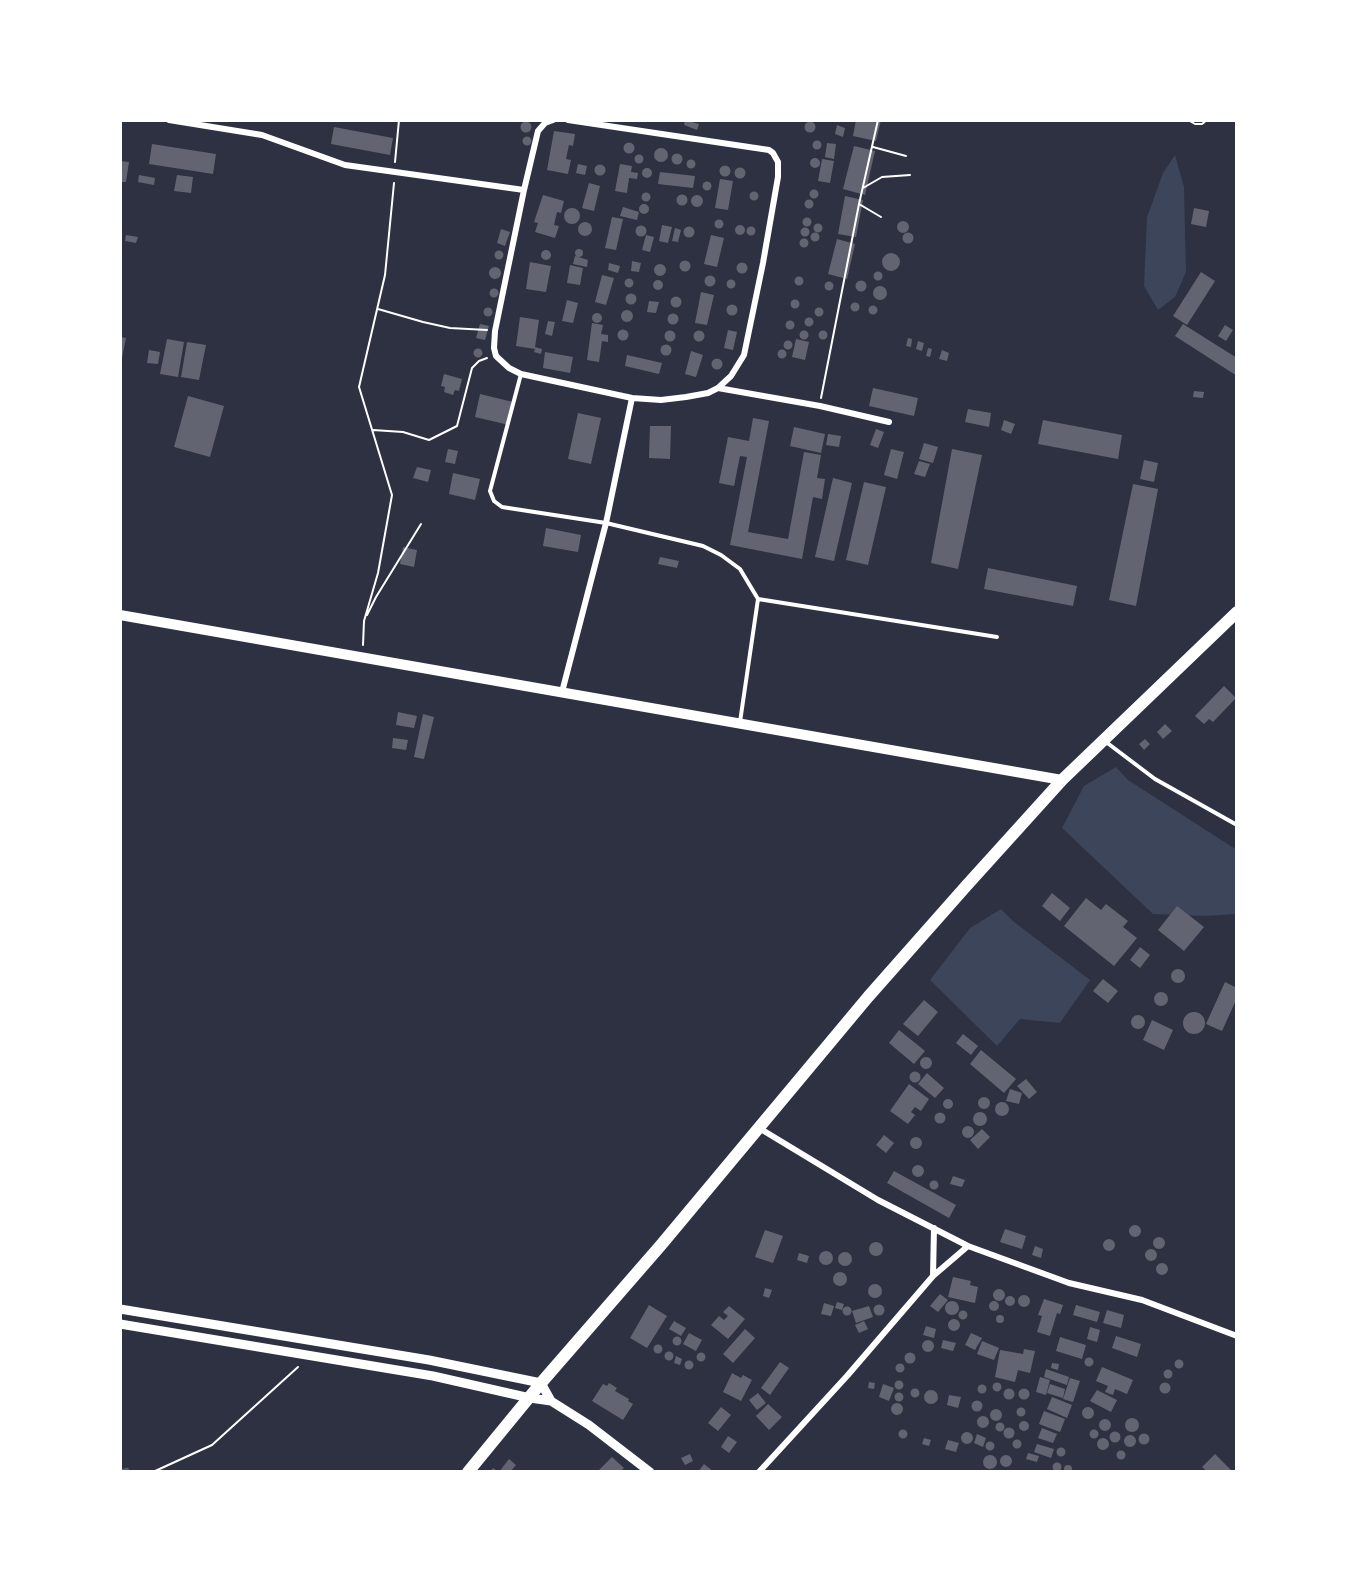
<!DOCTYPE html>
<style>
body{margin:0}
#map{position:relative;width:1357px;height:1592px;overflow:hidden;background:#2d3142;font-family:"Archivo Narrow",sans-serif}
canvas{display:block}
.frame{position:absolute;inset:0;border:122px solid #fff;pointer-events:none}
</style>
<div id="map">
<canvas width="1357" height="1592"></canvas>
<div class="frame"></div>
</div>
<script>
const c = document.querySelector('canvas').getContext('2d');
c.lineJoin = 'round';
function fill(path, color) {
  c.fillStyle = color;
  c.fill(path, 'evenodd');
}
function toPath(rows) {
  const path = new Path2D();
  for (const r of rows) {
    if (r.length === 3) {
      path.moveTo(r[0] + r[2], r[1]);
      path.arc(r[0], r[1], r[2], 0, 2 * Math.PI);
      continue;
    }
    path.moveTo(r[0], r[1]);
    for (let i = 2; i < r.length; i += 2) path.lineTo(r[i], r[i + 1]);
  }
  return path;
}
function strokePath(path, color, width, dash) {
  c.strokeStyle = color;
  c.lineWidth = width;
  c.lineCap = dash ? 'butt' : 'round';
  c.setLineDash(dash || []);
  c.stroke(path);
}
fill(toPath([
 [1175,155,1184,187,1186,272,1175,297,1158,310,1144,286,1147,217,1163,173],
 [1116,767,1128,780,1237,850,1237,914,1205,916,1153,914,1062,828,1084,786],
 [1001,909,1013,921,1090,980,1060,1023,1020,1019,997,1046,930,980,970,928]
]), '#3c4559');
strokePath(toPath([
 [120,1472,127,1470]
]), '#4f5d75', 4.5);
fill(toPath([
 [685,120,699,124,697,130,684,125],
 [856,120,881,120,876,141,853,136],
 [526,127,5.5],
 [810,127,5.5],
 [837,125,845,128,843,137,835,134],
 [334,127,393,138,390,155,331,144],
 [554,131,575,134,573,146,569,145,566,159,571,160,568,174,547,170],
 [527,141,4.5],
 [817,145,4.5],
 [629,148,5.5],
 [827,143,836,144,834,159,825,157],
 [152,144,216,154,213,174,149,164],
 [854,146,875,151,865,195,843,189],
 [661,155,7],
 [677,159,5.5],
 [639,159,4.5],
 [815,163,5],
 [822,159,834,161,830,183,818,181],
 [691,164,4.5],
 [120,161,129,162,126,182,120,182],
 [578,164,587,166,585,175,576,173],
 [620,164,632,166,631,172,638,173,637,179,629,178,627,193,615,191],
 [600,170,5.5],
 [725,171,5.5],
 [740,173,5.5],
 [647,173,5],
 [660,172,695,176,693,188,658,184],
 [139,175,155,178,154,185,138,182],
 [177,175,193,177,191,193,174,191],
 [720,179,733,181,728,210,715,208],
 [707,186,4.5],
 [589,183,600,186,594,211,582,208],
 [814,194,4.5],
 [754,196,4.5],
 [646,197,4.5],
 [682,200,5.5],
 [697,201,6],
 [543,195,564,201,561,213,557,212,554,225,559,226,555,238,535,232,538,223,534,222],
 [845,196,863,200,856,237,838,234],
 [809,204,4.5],
 [644,209,5],
 [623,207,639,212,637,220,620,216],
 [1194,208,1209,211,1206,227,1191,224],
 [572,216,8],
 [612,217,623,219,616,250,605,248],
 [807,222,4.5],
 [719,224,4.5],
 [903,227,6],
 [585,229,7],
 [818,228,4.5],
 [662,225,672,227,668,243,659,241],
 [740,230,5],
 [641,231,5.5],
 [689,232,5.5],
 [751,231,4.5],
 [805,232,4.5],
 [675,228,681,230,678,242,672,241],
 [501,229,510,232,505,246,497,243],
 [908,238,5.5],
 [815,237,4.5],
 [126,235,138,237,136,243,125,241],
 [646,235,654,237,650,252,642,250],
 [711,235,724,238,717,267,704,264],
 [804,243,4.5],
 [837,239,855,244,847,279,828,274],
 [579,253,4],
 [546,255,5],
 [499,255,4.5],
 [891,262,9],
 [575,256,588,260,587,267,573,264],
 [685,266,5.5],
 [632,261,641,263,639,272,631,271],
 [530,262,551,266,546,292,526,289],
 [742,268,5.5],
 [609,263,620,266,618,273,608,270],
 [660,270,6],
 [570,265,583,268,580,285,567,283],
 [495,273,6],
 [878,276,4.5],
 [1201,272,1215,281,1187,325,1173,316],
 [602,275,614,278,606,305,595,302],
 [710,281,5.5],
 [799,281,4.5],
 [629,283,4.5],
 [731,284,4.5],
 [658,285,5],
 [861,286,5.5],
 [829,286,4.5],
 [880,293,7],
 [494,293,4.5],
 [701,292,714,295,707,325,695,323],
 [631,299,5.5],
 [676,302,5.5],
 [795,304,4.5],
 [567,300,578,303,573,323,562,321],
 [649,301,659,302,656,313,647,312],
 [855,307,4.5],
 [732,310,5.5],
 [873,310,4.5],
 [819,312,4.5],
 [488,312,4.5],
 [627,316,6],
 [597,318,5],
 [673,319,5.5],
 [520,317,539,320,535,347,542,349,541,354,534,352,535,349,516,346],
 [809,322,4.5],
 [790,325,4.5],
 [548,321,555,322,552,336,545,334],
 [592,323,603,325,601,334,608,335,608,342,602,341,599,362,587,360],
 [480,324,489,326,485,340,476,338],
 [1183,324,1237,358,1237,376,1175,336],
 [1225,325,1233,330,1226,341,1218,336],
 [623,335,5.5],
 [728,330,737,332,733,350,724,348],
 [670,336,5.5],
 [699,336,5.5],
 [823,335,4.5],
 [804,335,4.5],
 [120,337,126,338,121,363,120,363],
 [908,338,912,339,911,347,906,346],
 [167,339,184,342,178,377,160,374],
 [796,339,809,342,805,360,792,357],
 [788,345,4.5],
 [918,341,924,343,922,351,916,349],
 [187,342,206,345,199,380,181,377],
 [666,350,5.5],
 [928,348,932,349,930,357,926,356],
 [478,353,4.5],
 [782,354,4.5],
 [149,350,160,352,158,364,147,363],
 [942,350,949,353,947,361,939,359],
 [691,351,703,355,696,377,685,374],
 [545,352,573,357,570,373,543,368],
 [627,355,662,363,659,374,625,366],
 [717,364,5.5],
 [444,374,462,379,459,391,455,390,453,395,444,392,445,387,441,386],
 [873,388,918,398,914,416,869,406],
 [1194,391,1204,392,1203,398,1193,397],
 [480,394,513,402,509,425,475,417],
 [188,396,224,406,210,457,174,447],
 [968,409,991,413,989,427,965,422],
 [578,413,601,418,591,464,568,459],
 [753,418,769,421,748,532,788,539,804,452,821,455,817,478,825,479,822,499,813,497,802,559,730,545,747,457,740,456,734,486,719,483,728,437,749,441],
 [1004,420,1015,424,1011,434,1001,430],
 [1043,420,1122,435,1118,459,1038,444],
 [650,426,671,426,670,459,649,458],
 [794,427,825,434,821,453,790,446],
 [876,429,884,432,878,448,870,445],
 [828,434,841,436,839,447,826,445],
 [924,443,938,447,933,463,919,459],
 [448,449,458,451,455,464,445,462],
 [891,449,904,452,897,479,884,475],
 [952,449,982,455,958,569,931,563],
 [1144,460,1158,463,1154,482,1140,479],
 [919,461,930,464,925,477,914,474],
 [417,467,431,470,428,482,413,478],
 [453,473,480,479,475,500,449,494],
 [833,478,852,483,834,561,815,557],
 [864,482,886,487,868,565,846,560],
 [1133,484,1158,489,1136,606,1109,600],
 [546,528,581,535,578,552,543,546],
 [403,547,417,550,414,567,400,564],
 [660,557,679,561,677,568,658,564],
 [988,568,1077,586,1073,606,984,589],
 [1224,686,1236,698,1213,722,1209,719,1204,724,1195,716],
 [398,712,417,716,414,728,396,725],
 [423,714,434,717,424,759,414,757],
 [1165,724,1172,731,1163,739,1157,732],
 [393,738,408,740,406,750,392,748],
 [1145,739,1150,744,1144,750,1139,744],
 [1052,893,1070,908,1060,921,1042,906],
 [1086,898,1101,910,1106,904,1128,921,1123,927,1137,938,1114,966,1064,926],
 [1177,906,1204,927,1184,951,1158,930],
 [1140,947,1150,955,1140,968,1130,960],
 [1178,976,7],
 [1103,979,1118,991,1108,1003,1093,991],
 [1225,982,1237,988,1237,998,1222,1031,1206,1024],
 [1161,999,7],
 [924,1000,938,1012,918,1036,903,1024],
 [1194,1023,11],
 [1138,1022,7],
 [1152,1020,1173,1030,1164,1050,1143,1040],
 [899,1030,925,1051,914,1064,889,1043],
 [963,1034,978,1046,971,1055,956,1043],
 [981,1050,1016,1079,1004,1093,970,1064],
 [926,1063,6],
 [915,1077,5.5],
 [927,1073,944,1088,935,1098,918,1084],
 [1026,1079,1037,1092,1029,1099,1017,1086],
 [909,1084,929,1099,921,1111,915,1107,911,1112,915,1115,908,1124,890,1111],
 [1010,1089,1022,1093,1019,1104,1006,1101],
 [984,1103,6],
 [948,1104,5],
 [1002,1109,7],
 [980,1119,7],
 [940,1118,5.5],
 [968,1132,6],
 [982,1129,990,1137,978,1149,970,1140],
 [884,1135,894,1143,886,1153,876,1145],
 [916,1143,6],
 [918,1171,6],
 [894,1171,956,1205,949,1218,887,1183],
 [953,1176,965,1180,962,1187,950,1184],
 [934,1185,4.5],
 [1135,1231,6],
 [1005,1229,1026,1236,1022,1249,1000,1242],
 [765,1230,783,1236,773,1263,755,1257],
 [1159,1243,6],
 [1109,1245,6],
 [876,1249,7],
 [1035,1246,1043,1249,1041,1258,1032,1255],
 [1151,1255,6],
 [826,1258,7],
 [845,1259,7],
 [799,1253,809,1256,807,1263,797,1260],
 [1162,1269,6],
 [840,1279,7],
 [953,1277,971,1281,970,1285,978,1287,975,1303,948,1297],
 [875,1291,7],
 [765,1288,772,1290,769,1298,763,1296],
 [999,1295,6],
 [940,1294,948,1300,938,1312,930,1306],
 [1024,1301,6],
 [1010,1301,5],
 [1044,1299,1063,1305,1060,1314,1057,1313,1050,1336,1037,1332,1042,1316,1038,1315],
 [994,1306,5],
 [952,1308,7],
 [837,1302,844,1304,842,1310,835,1308],
 [824,1303,834,1306,831,1316,821,1314],
 [879,1310,5.5],
 [649,1305,667,1316,647,1348,630,1338],
 [1076,1305,1100,1312,1097,1322,1073,1315],
 [729,1306,745,1319,728,1339,711,1325,719,1316,724,1320,728,1316,723,1312],
 [869,1306,873,1317,856,1323,852,1311],
 [847,1311,4.5],
 [1107,1310,1124,1315,1121,1328,1103,1323],
 [963,1315,4.5],
 [1000,1319,4],
 [954,1325,6],
 [674,1321,686,1328,681,1336,669,1329],
 [864,1321,868,1329,859,1333,855,1325],
 [926,1326,936,1329,934,1338,923,1335],
 [1090,1327,1100,1330,1097,1342,1087,1339],
 [745,1329,755,1338,733,1363,723,1354],
 [689,1333,702,1340,696,1351,683,1344],
 [971,1333,982,1338,975,1350,965,1345],
 [1116,1336,1141,1344,1137,1357,1112,1348],
 [677,1341,4.5],
 [1060,1337,1086,1345,1082,1359,1056,1351],
 [928,1346,6],
 [943,1340,956,1343,953,1351,941,1348],
 [982,1341,999,1348,994,1360,977,1354],
 [658,1349,4.5],
 [1024,1349,1035,1351,1030,1373,1018,1370,1015,1382,995,1377,1000,1350,1023,1354],
 [669,1356,4.5],
 [701,1357,4.5],
 [910,1358,5.5],
 [676,1356,682,1359,680,1365,674,1363],
 [1089,1362,4.5],
 [1179,1364,4.5],
 [689,1365,4.5],
 [780,1362,789,1368,770,1395,761,1388],
 [1052,1363,1059,1364,1058,1370,1051,1368],
 [900,1368,4.5],
 [1102,1367,1133,1380,1127,1394,1115,1389,1113,1395,1105,1392,1108,1386,1096,1381],
 [1046,1369,1069,1377,1067,1385,1044,1377],
 [1168,1374,4.5],
 [732,1373,741,1378,743,1375,752,1380,741,1401,723,1392],
 [1040,1377,1050,1380,1046,1395,1036,1392],
 [1070,1378,1080,1381,1073,1402,1063,1399],
 [899,1385,4.5],
 [869,1382,875,1383,874,1389,868,1388],
 [1165,1388,5.5],
 [997,1387,4.5],
 [609,1383,617,1388,615,1391,629,1399,628,1401,633,1404,623,1420,592,1401,603,1384,607,1386],
 [883,1384,894,1388,889,1401,879,1397],
 [1050,1384,1065,1389,1063,1398,1047,1393],
 [982,1389,4.5],
 [1024,1394,5.5],
 [1009,1394,5.5],
 [915,1393,4.5],
 [931,1397,7],
 [1097,1390,1117,1400,1111,1412,1090,1401],
 [899,1397,4.5],
 [758,1393,766,1403,757,1410,749,1400],
 [949,1395,961,1397,958,1408,947,1405],
 [1052,1397,1072,1405,1067,1418,1047,1409],
 [977,1406,5.5],
 [897,1409,6],
 [768,1404,782,1417,769,1430,756,1416],
 [1088,1413,6],
 [721,1407,731,1415,718,1431,708,1423],
 [1021,1412,4.5],
 [996,1415,6],
 [1044,1411,1065,1419,1060,1432,1039,1424],
 [983,1422,6],
 [1132,1425,7],
 [1105,1425,6],
 [1024,1426,5],
 [1000,1427,4.5],
 [1009,1433,5.5],
 [1042,1428,1057,1434,1053,1443,1038,1438],
 [1094,1434,4.5],
 [903,1434,4.5],
 [1115,1437,5.5],
 [967,1438,6],
 [1144,1439,5.5],
 [977,1434,986,1438,983,1447,974,1443],
 [1130,1441,6],
 [728,1436,737,1442,729,1453,721,1447],
 [1103,1444,6],
 [924,1438,931,1440,929,1446,922,1444],
 [1017,1444,4.5],
 [948,1440,959,1443,956,1452,945,1449],
 [990,1446,4.5],
 [1037,1444,1054,1449,1051,1458,1034,1452],
 [1061,1452,4.5],
 [1121,1455,4.5],
 [1028,1453,1039,1456,1037,1462,1026,1459],
 [690,1454,693,1461,685,1465,681,1458],
 [1215,1454,1233,1472,1208,1472,1202,1467],
 [1006,1461,6],
 [990,1462,7],
 [612,1457,624,1468,620,1472,602,1472,599,1470],
 [509,1459,516,1465,510,1472,490,1472,493,1468,499,1472],
 [1057,1467,4.5],
 [704,1464,714,1472,698,1472],
 [1068,1469,4]
]), '#626471');
strokePath(toPath([
 [1188,120,1195,124,1202,124,1207,120],
 [873,147,906,156],
 [395,162,399,120],
 [863,188,882,177,910,175],
 [859,204,881,217],
 [378,309,423,322,450,328,487,330],
 [821,398,859,204,878,120],
 [373,430,403,432,429,440,457,426,472,368,479,361,487,358],
 [367,615,376,597,421,524],
 [363,645,364,621,378,573,392,495,359,387,385,275,394,183],
 [153,1472,212,1445,298,1367]
]), '#fff', 2);
strokePath(toPath([
 [521,374,490,491,494,501,502,507,606,523,703,546,721,555,740,569,758,599,740,722],
 [758,599,997,637],
 [1106,742,1155,779,1237,825]
]), '#fff', 4);
strokePath(toPath([
 [169,120,262,135,345,165,524,190],
 [553,120,545,123,538,131,524,190,495,331,494,348,496,356,509,368,521,374,632,398,661,400,686,397,708,393,718,388,731,376,744,355,763,263,778,177,778,162,773,153,769,150,568,120],
 [718,388,820,406,889,422],
 [562,692,606,523,632,398],
 [759,1128,878,1200,968,1246,1069,1283,1142,1300,1237,1336],
 [933,1276,934,1228],
 [759,1472,847,1376,933,1276,968,1246]
]), '#fff', 6);
strokePath(toPath([
 [120,1309,429,1360,541,1383,551,1401,589,1425,650,1472],
 [120,1324,433,1376,530,1398,551,1401]
]), '#fff', 9);
strokePath(toPath([
 [120,615,1062,780]
]), '#fff', 10);
strokePath(toPath([
 [468,1472,541,1383,661,1245,868,997,967,885,1062,780,1237,612]
]), '#fff', 12);
</script>
